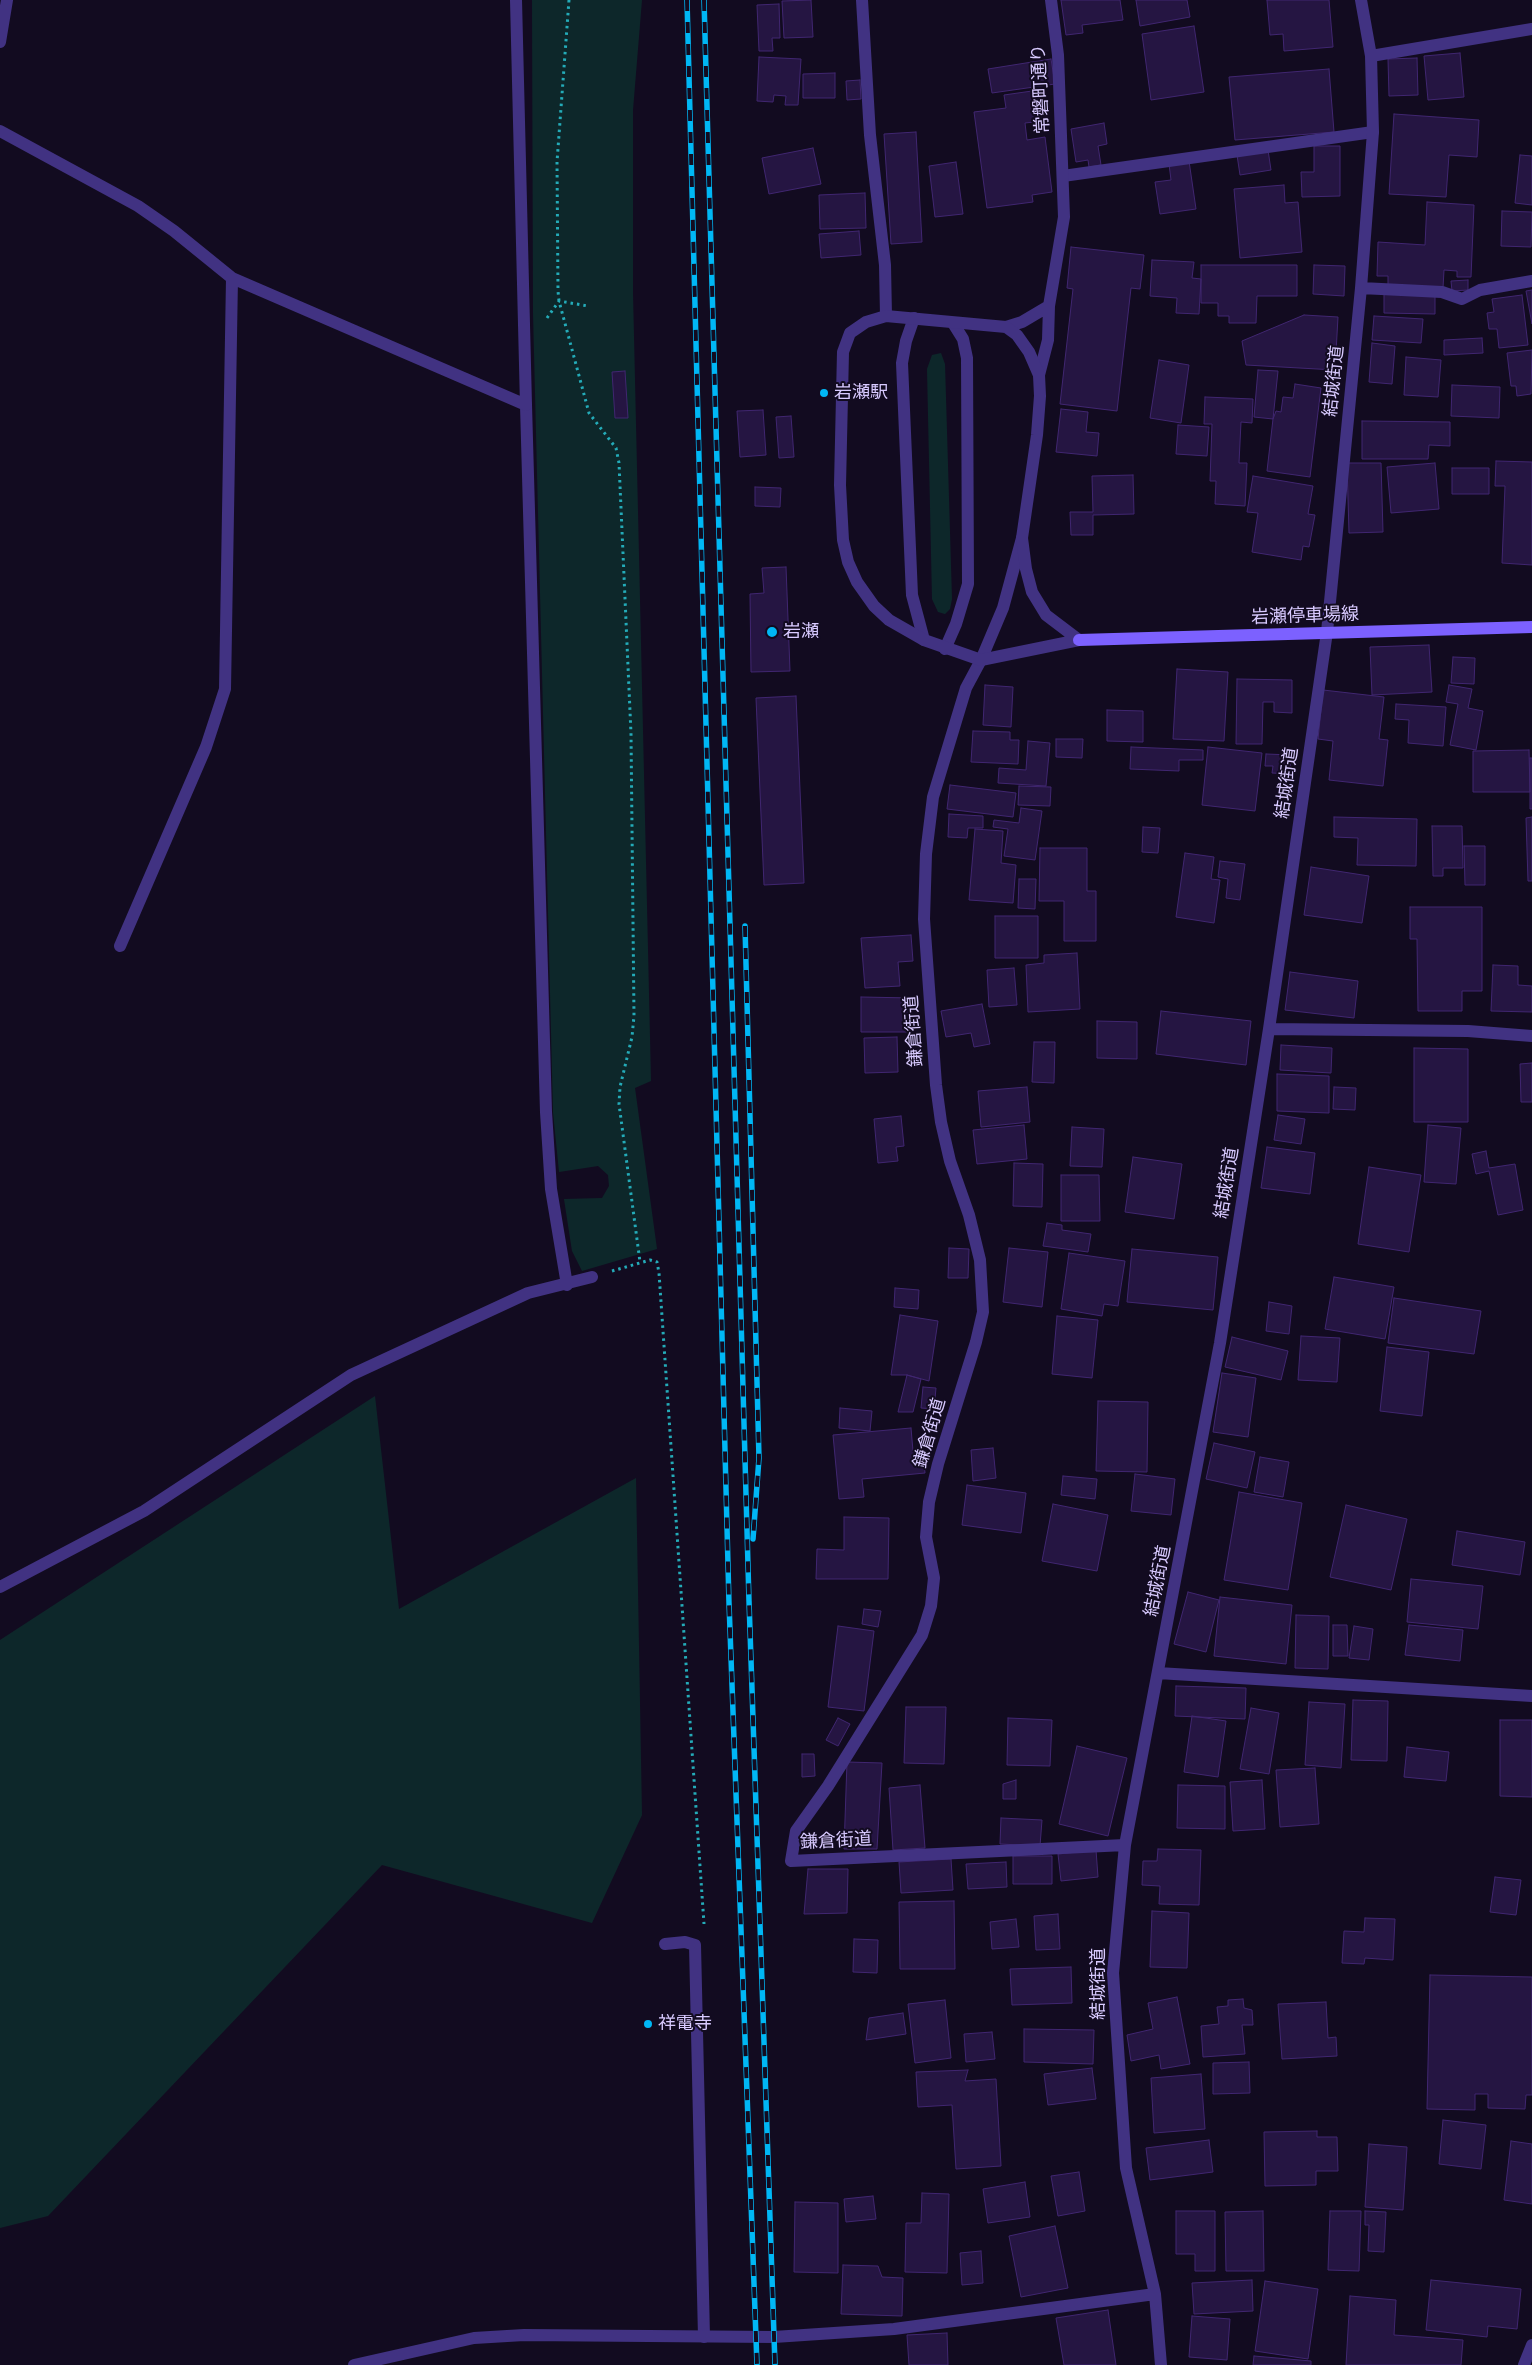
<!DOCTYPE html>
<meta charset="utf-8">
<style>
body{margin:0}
canvas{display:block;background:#120b20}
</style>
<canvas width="1532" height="2365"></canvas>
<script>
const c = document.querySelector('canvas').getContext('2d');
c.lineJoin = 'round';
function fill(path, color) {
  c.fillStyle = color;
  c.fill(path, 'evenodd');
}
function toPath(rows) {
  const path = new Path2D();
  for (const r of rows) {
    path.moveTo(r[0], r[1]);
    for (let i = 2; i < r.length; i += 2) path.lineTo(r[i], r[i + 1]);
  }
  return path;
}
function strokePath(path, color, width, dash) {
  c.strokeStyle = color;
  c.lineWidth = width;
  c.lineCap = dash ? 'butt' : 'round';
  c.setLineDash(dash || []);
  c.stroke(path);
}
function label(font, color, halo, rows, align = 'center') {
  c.font = font + ' Rubik,"Noto Sans JP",sans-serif';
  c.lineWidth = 4;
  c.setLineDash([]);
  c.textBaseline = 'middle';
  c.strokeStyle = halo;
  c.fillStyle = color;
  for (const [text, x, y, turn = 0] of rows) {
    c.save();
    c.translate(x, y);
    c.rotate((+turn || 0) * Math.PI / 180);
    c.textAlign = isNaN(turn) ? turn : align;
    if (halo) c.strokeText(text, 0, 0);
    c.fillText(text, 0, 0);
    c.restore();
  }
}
fill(toPath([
 [532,0,642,0,633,110,633,293,651,1081,635,1088,657,1249,582,1271,572,1251,564,1199,602,1198,609,1186,608,1175,598,1166,559,1172,553,1112,533,313],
 [941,353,945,364,952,599,950,609,945,614,938,612,932,599,927,369,932,355],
 [375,1396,399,1609,636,1478,642,1815,592,1923,382,1865,48,2216,0,2228,0,1640]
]), '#0d272a');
const building = toPath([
 [811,0,813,37,784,38,782,1,811,0],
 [1061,0,1120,0,1123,20,1082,25,1083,33,1066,35,1061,0],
 [1136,0,1187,0,1190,17,1140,26,1136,0],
 [1267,0,1329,0,1333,47,1284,51,1283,34,1270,35,1267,0],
 [779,4,780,38,772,38,773,51,759,51,757,5,779,4],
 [1194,26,1204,92,1151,100,1142,34,1194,26],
 [1460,53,1464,97,1428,100,1424,56,1460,53],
 [759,57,801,59,798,105,785,105,786,96,774,95,773,102,757,101,759,57],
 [1417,58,1418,95,1389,96,1388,59,1417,58],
 [1051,59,1055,84,992,93,988,69,1051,59],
 [1329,69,1334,132,1235,140,1229,77,1329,69],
 [835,73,835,98,803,98,803,74,835,73],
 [860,80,861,99,847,100,846,81,860,80],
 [1039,90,1042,121,1025,123,1027,140,1045,137,1052,192,1032,195,1033,202,987,208,974,112,1006,108,1004,95,1039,90],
 [1394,114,1479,120,1477,157,1449,155,1446,197,1389,194,1394,114],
 [1104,123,1107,144,1098,146,1101,165,1089,167,1088,160,1076,162,1071,129,1104,123],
 [916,132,922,242,891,244,884,134,916,132],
 [1314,146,1340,146,1340,196,1302,197,1301,172,1314,172,1314,146],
 [813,148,821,184,769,194,762,158,813,148],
 [1268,150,1271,170,1240,175,1237,155,1268,150],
 [1520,155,1532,156,1532,205,1515,203,1520,155],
 [1189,161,1196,209,1160,214,1155,182,1171,180,1169,164,1189,161],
 [956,162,963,214,935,217,929,166,956,162],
 [1284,185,1285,203,1298,202,1302,252,1240,258,1234,189,1284,185],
 [865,193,866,228,820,229,819,195,865,193],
 [1427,202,1474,205,1471,277,1457,277,1457,271,1444,270,1443,288,1388,285,1388,276,1377,276,1378,242,1425,245,1427,202],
 [1502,211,1532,212,1531,247,1501,246,1502,211],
 [859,231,861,255,821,258,819,234,859,231],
 [1071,247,1144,255,1140,289,1131,288,1117,411,1060,404,1073,289,1067,288,1071,247],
 [1152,260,1194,262,1192,278,1201,279,1199,314,1176,313,1177,298,1150,296,1152,260],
 [1201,265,1297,265,1297,296,1257,296,1256,323,1229,323,1229,316,1218,316,1218,303,1201,303,1201,265],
 [1314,265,1345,266,1344,296,1313,294,1314,265],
 [1468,280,1468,290,1452,291,1451,281,1468,280],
 [1532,290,1532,324,1526,291,1532,290],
 [1384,294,1435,295,1435,314,1384,313,1384,294],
 [1522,295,1528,345,1499,348,1497,329,1489,329,1487,313,1494,312,1492,299,1522,295],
 [1304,315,1338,317,1335,370,1246,365,1242,341,1304,315],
 [1374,316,1423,319,1421,343,1372,340,1374,316],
 [1482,338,1483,353,1444,355,1444,340,1482,338],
 [1372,343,1395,346,1392,384,1369,382,1372,343],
 [1532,350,1531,394,1517,396,1516,386,1511,386,1507,353,1532,350],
 [1406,357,1441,360,1438,397,1404,395,1406,357],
 [1159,360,1189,365,1181,423,1150,418,1159,360],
 [1258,370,1278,371,1273,419,1254,417,1258,370],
 [625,371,628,418,615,418,612,372,625,371],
 [1295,384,1321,388,1310,477,1267,471,1273,419,1276,411,1281,412,1283,397,1293,398,1295,384],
 [1452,385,1500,387,1499,418,1451,416,1452,385],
 [1205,397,1253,399,1252,423,1241,422,1239,463,1247,463,1245,506,1215,504,1216,481,1210,481,1212,424,1204,424,1205,397],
 [1061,409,1088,412,1086,432,1099,433,1097,456,1056,452,1061,409],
 [763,410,766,455,740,457,737,411,763,410],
 [791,416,794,457,779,458,776,417,791,416],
 [1362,421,1450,422,1450,446,1429,445,1428,459,1362,459,1362,421],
 [1178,425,1209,427,1207,456,1176,454,1178,425],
 [1496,461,1532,462,1532,565,1502,563,1505,486,1495,486,1496,461],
 [1347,463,1381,463,1383,532,1349,533,1347,463],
 [1435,463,1439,509,1391,513,1387,467,1435,463],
 [1452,468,1489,468,1489,494,1452,494,1452,468],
 [1133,475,1134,514,1093,515,1093,535,1071,535,1070,512,1093,512,1092,476,1133,475],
 [1253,476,1313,486,1308,514,1315,515,1309,547,1303,546,1301,560,1252,552,1258,513,1247,512,1253,476],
 [755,487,781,488,780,507,755,506,755,487],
 [786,567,790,671,751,672,750,594,764,593,762,568,786,567],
 [1429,645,1432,692,1372,695,1370,647,1429,645],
 [1453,657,1475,658,1474,684,1451,683,1453,657],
 [1177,669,1228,672,1224,741,1173,739,1177,669],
 [1237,679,1292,680,1292,713,1274,712,1274,702,1263,702,1262,744,1236,744,1237,679],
 [985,685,1013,687,1011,727,983,725,985,685],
 [1449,685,1472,689,1468,708,1483,711,1476,750,1450,745,1458,704,1446,702,1449,685],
 [1323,690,1384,697,1379,739,1388,740,1383,786,1329,780,1333,741,1318,739,1323,690],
 [796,696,804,883,764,885,756,698,796,696],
 [1396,704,1446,707,1443,746,1408,743,1409,720,1395,719,1396,704],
 [1107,710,1143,711,1143,742,1107,741,1107,710],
 [973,731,1010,732,1010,740,1019,740,1018,764,971,762,973,731],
 [1056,739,1083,739,1082,758,1056,757,1056,739],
 [1028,741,1050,743,1046,786,998,783,999,768,1026,770,1028,741],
 [1131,747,1203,750,1203,760,1179,760,1179,771,1130,769,1131,747],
 [1208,747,1262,753,1255,811,1202,805,1208,747],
 [1529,750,1530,792,1473,792,1473,751,1529,750],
 [1266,754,1291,755,1290,774,1272,773,1273,766,1265,766,1266,754],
 [1530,758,1532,758,1532,809,1530,809,1530,758],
 [950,785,1016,793,1013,817,947,809,950,785],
 [1019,786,1051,787,1050,806,1018,805,1019,786],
 [1021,808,1042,811,1035,860,1004,856,1008,829,993,827,994,820,1019,823,1021,808],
 [949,814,983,816,983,828,968,828,967,838,948,837,949,814],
 [1334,817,1417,819,1416,866,1357,865,1358,838,1334,837,1334,817],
 [1532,817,1532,881,1528,881,1526,818,1532,817],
 [1432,826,1462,826,1463,868,1443,868,1443,876,1433,876,1432,826],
 [1143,827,1160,828,1158,853,1142,852,1143,827],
 [975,829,1003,831,1001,863,1016,865,1013,903,969,900,975,829],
 [1464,846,1485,846,1485,885,1465,885,1464,846],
 [1040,848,1087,848,1087,891,1096,891,1096,941,1064,941,1064,901,1039,901,1040,848],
 [1185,853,1214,857,1211,879,1220,880,1214,923,1176,917,1185,853],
 [1220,861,1245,864,1240,900,1226,898,1228,879,1218,877,1220,861],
 [1311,867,1369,876,1362,923,1304,915,1311,867],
 [1019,879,1036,879,1035,909,1018,908,1019,879],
 [1410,907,1482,907,1482,991,1462,991,1462,1011,1418,1011,1417,939,1410,939,1410,907],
 [995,916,1038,916,1038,958,995,958,995,916],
 [911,935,913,961,898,962,900,986,865,988,861,938,911,935],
 [1077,953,1080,1009,1028,1012,1026,965,1044,963,1044,955,1077,953],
 [1493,965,1518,966,1518,985,1532,986,1532,1012,1491,1011,1493,965],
 [1014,968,1017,1005,989,1007,987,970,1014,968],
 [1290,972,1358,981,1354,1018,1285,1010,1290,972],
 [861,997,912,998,912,1032,861,1032,861,997],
 [982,1004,990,1044,974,1047,971,1033,946,1037,941,1011,982,1004],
 [1161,1011,1251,1021,1246,1065,1156,1054,1161,1011],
 [1097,1021,1137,1022,1137,1059,1097,1058,1097,1021],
 [897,1037,898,1072,865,1073,864,1038,897,1037],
 [1034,1042,1055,1042,1054,1083,1032,1082,1034,1042],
 [1281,1045,1332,1048,1331,1073,1280,1070,1281,1045],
 [1414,1048,1468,1049,1468,1122,1414,1122,1414,1048],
 [1532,1063,1532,1102,1521,1102,1520,1064,1532,1063],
 [1277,1074,1329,1076,1329,1113,1277,1111,1277,1074],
 [1027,1087,1030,1122,981,1127,978,1091,1027,1087],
 [1334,1087,1356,1088,1355,1110,1333,1109,1334,1087],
 [1278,1115,1305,1119,1301,1144,1274,1140,1278,1115],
 [901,1116,904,1146,896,1147,898,1161,878,1163,874,1119,901,1116],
 [1024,1125,1027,1159,977,1164,973,1130,1024,1125],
 [1428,1125,1461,1128,1456,1184,1424,1182,1428,1125],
 [1072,1127,1104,1129,1102,1167,1070,1166,1072,1127],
 [1267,1147,1315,1153,1310,1194,1261,1188,1267,1147],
 [1486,1151,1489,1168,1515,1164,1523,1210,1498,1215,1489,1171,1476,1174,1472,1154,1486,1151],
 [1133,1157,1182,1164,1174,1219,1125,1212,1133,1157],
 [1014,1163,1043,1164,1042,1207,1013,1206,1014,1163],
 [1369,1167,1421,1175,1409,1252,1358,1244,1369,1167],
 [1061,1175,1099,1175,1100,1221,1061,1221,1061,1175],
 [1047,1223,1062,1225,1062,1230,1091,1234,1088,1252,1043,1246,1047,1223],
 [949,1248,969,1249,968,1278,948,1278,949,1248],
 [1009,1248,1048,1252,1042,1307,1003,1302,1009,1248],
 [1132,1249,1218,1257,1213,1310,1127,1302,1132,1249],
 [1069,1253,1125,1261,1118,1306,1104,1304,1102,1316,1061,1309,1069,1253],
 [1334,1277,1394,1287,1385,1339,1325,1329,1334,1277],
 [895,1288,919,1290,918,1309,894,1307,895,1288],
 [1394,1298,1481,1311,1474,1354,1388,1343,1394,1298],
 [1269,1302,1292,1306,1289,1334,1266,1331,1269,1302],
 [900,1315,938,1321,929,1381,907,1375,891,1375,900,1315],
 [1057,1316,1098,1320,1092,1378,1052,1374,1057,1316],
 [1301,1336,1340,1338,1337,1382,1298,1380,1301,1336],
 [1232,1337,1288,1351,1281,1380,1225,1367,1232,1337],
 [1387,1347,1429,1352,1422,1416,1380,1411,1387,1347],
 [1222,1373,1256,1378,1248,1437,1213,1432,1222,1373],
 [907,1375,921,1379,913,1412,898,1412,907,1375],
 [923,1387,936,1388,934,1409,921,1408,923,1387],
 [1098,1401,1148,1402,1147,1472,1096,1471,1098,1401],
 [840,1408,872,1411,870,1431,839,1428,840,1408],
 [911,1428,913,1451,923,1450,925,1473,862,1479,864,1497,839,1499,833,1435,911,1428],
 [1214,1443,1255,1452,1247,1488,1206,1479,1214,1443],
 [993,1448,996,1478,973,1481,971,1450,993,1448],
 [1260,1457,1289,1462,1283,1497,1254,1492,1260,1457],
 [1135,1474,1175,1479,1171,1515,1131,1511,1135,1474],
 [1063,1476,1097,1479,1095,1499,1061,1495,1063,1476],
 [967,1485,1026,1493,1021,1533,962,1525,967,1485],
 [1239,1492,1302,1503,1288,1590,1224,1580,1239,1492],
 [1053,1504,1108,1515,1097,1571,1042,1561,1053,1504],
 [1346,1505,1407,1519,1391,1590,1330,1577,1346,1505],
 [844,1517,889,1518,888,1579,816,1579,817,1549,844,1550,844,1517],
 [1457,1531,1525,1542,1520,1575,1452,1565,1457,1531],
 [1411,1579,1483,1586,1478,1629,1407,1622,1411,1579],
 [1188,1592,1219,1600,1206,1652,1174,1644,1188,1592],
 [1220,1597,1292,1605,1286,1664,1214,1656,1220,1597],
 [864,1609,881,1611,878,1627,862,1624,864,1609],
 [1296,1615,1329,1616,1328,1669,1295,1668,1296,1615],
 [1333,1625,1347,1625,1348,1656,1333,1656,1333,1625],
 [1409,1625,1463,1630,1460,1661,1405,1655,1409,1625],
 [838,1626,874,1631,864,1711,828,1707,838,1626],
 [1354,1626,1373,1629,1369,1660,1349,1658,1354,1626],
 [1176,1686,1246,1688,1245,1719,1175,1716,1176,1686],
 [1353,1700,1388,1701,1387,1761,1351,1760,1353,1700],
 [1309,1702,1345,1704,1341,1768,1305,1765,1309,1702],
 [906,1707,946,1707,944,1764,904,1763,906,1707],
 [1251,1708,1279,1713,1269,1774,1240,1769,1251,1708],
 [1192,1716,1226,1721,1218,1777,1184,1772,1192,1716],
 [838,1718,850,1724,838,1746,826,1740,838,1718],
 [1008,1718,1052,1720,1050,1766,1007,1765,1008,1718],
 [1500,1720,1532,1720,1532,1797,1500,1796,1500,1720],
 [1077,1746,1127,1758,1108,1836,1059,1824,1077,1746],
 [1407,1747,1449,1752,1446,1781,1404,1777,1407,1747],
 [802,1754,814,1754,815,1776,802,1777,802,1754],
 [847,1762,882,1763,877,1849,844,1849,847,1762],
 [1315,1768,1319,1824,1280,1827,1276,1770,1315,1768],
 [1016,1780,1016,1799,1003,1799,1003,1784,1016,1780],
 [1262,1780,1265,1829,1233,1831,1230,1782,1262,1780],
 [920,1785,925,1848,893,1850,889,1788,920,1785],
 [1178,1785,1225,1786,1225,1829,1177,1828,1178,1785],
 [1001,1818,1042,1820,1040,1846,1000,1844,1001,1818],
 [1158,1849,1201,1850,1199,1905,1159,1904,1160,1886,1142,1885,1143,1861,1157,1861,1158,1849],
 [1096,1850,1098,1877,1061,1881,1058,1854,1096,1850],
 [1013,1856,1052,1856,1052,1884,1013,1884,1013,1856],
 [951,1859,953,1890,901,1893,899,1862,951,1859],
 [1006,1862,1007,1887,968,1889,966,1864,1006,1862],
 [808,1869,848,1869,847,1913,804,1914,808,1869],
 [1495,1877,1521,1880,1516,1915,1490,1912,1495,1877],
 [954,1901,955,1969,900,1969,899,1902,954,1901],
 [1152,1911,1189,1913,1187,1968,1150,1967,1152,1911],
 [1058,1914,1060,1949,1036,1950,1034,1916,1058,1914],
 [1365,1918,1395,1919,1393,1960,1365,1958,1364,1964,1342,1963,1344,1931,1364,1932,1365,1918],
 [1016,1919,1019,1947,992,1949,990,1922,1016,1919],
 [854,1939,878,1940,877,1973,853,1972,854,1939],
 [1071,1967,1072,2003,1012,2005,1010,1969,1071,1967],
 [1430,1975,1532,1977,1532,2095,1526,2095,1525,2109,1488,2108,1488,2094,1475,2094,1475,2110,1427,2109,1430,1975],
 [1177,1997,1190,2064,1161,2069,1159,2055,1131,2061,1127,2035,1153,2029,1148,2003,1177,1997],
 [1243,1999,1244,2008,1252,2010,1253,2025,1242,2025,1245,2054,1203,2057,1201,2026,1219,2024,1217,2007,1228,2006,1228,2000,1243,1999],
 [945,2000,951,2058,915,2063,908,2004,945,2000],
 [1326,2002,1328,2038,1336,2037,1337,2056,1282,2059,1278,2004,1326,2002],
 [903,2013,906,2034,866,2040,869,2018,903,2013],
 [1024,2029,1094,2030,1093,2064,1024,2062,1024,2029],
 [992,2032,995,2059,966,2062,964,2034,992,2032],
 [1249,2062,1250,2093,1213,2094,1213,2063,1249,2062],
 [1092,2068,1096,2099,1048,2105,1044,2074,1092,2068],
 [968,2070,965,2081,996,2079,1001,2166,956,2169,952,2105,918,2107,916,2072,968,2070],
 [1201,2074,1205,2129,1154,2133,1151,2078,1201,2074],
 [1443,2120,1486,2125,1481,2169,1439,2164,1443,2120],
 [1317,2131,1317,2137,1337,2137,1338,2171,1316,2171,1316,2185,1265,2186,1264,2132,1317,2131],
 [1209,2140,1213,2172,1150,2180,1146,2148,1209,2140],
 [1511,2141,1532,2144,1532,2204,1504,2200,1511,2141],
 [1369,2144,1407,2147,1403,2210,1365,2207,1369,2144],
 [1079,2172,1085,2211,1058,2216,1051,2176,1079,2172],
 [1025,2182,1030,2217,988,2223,983,2189,1025,2182],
 [922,2193,949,2194,947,2273,905,2272,906,2223,921,2223,922,2193],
 [873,2196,876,2219,846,2222,844,2199,873,2196],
 [795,2202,838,2203,838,2273,794,2272,795,2202],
 [1176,2211,1215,2211,1215,2271,1195,2271,1195,2254,1176,2254,1176,2211],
 [1263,2211,1264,2271,1226,2271,1225,2212,1263,2211],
 [1330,2211,1361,2211,1359,2271,1328,2270,1330,2211],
 [1365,2211,1386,2212,1384,2252,1368,2251,1369,2225,1365,2225,1365,2211],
 [1055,2226,1068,2288,1021,2297,1009,2236,1055,2226],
 [981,2251,983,2283,962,2285,960,2253,981,2251],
 [843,2265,878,2266,882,2277,903,2278,902,2316,841,2314,843,2265],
 [1252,2280,1253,2311,1194,2314,1192,2283,1252,2280],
 [1431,2280,1521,2289,1517,2329,1488,2326,1487,2337,1426,2330,1431,2280],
 [1265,2281,1318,2289,1308,2359,1255,2351,1265,2281],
 [1350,2296,1396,2300,1394,2335,1463,2340,1461,2365,1346,2365,1350,2296],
 [1108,2310,1116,2365,1064,2365,1056,2318,1108,2310],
 [1192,2316,1230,2319,1227,2360,1189,2357,1192,2316],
 [947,2333,948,2365,909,2365,907,2335,947,2333],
 [1254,2356,1311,2361,1311,2365,1253,2365,1254,2356]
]);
fill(building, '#251542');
strokePath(building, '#402670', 1);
strokePath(toPath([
 [569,0,557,162,558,291,559,301,589,413,616,448,619,463,631,734,634,1016,632,1037,620,1087,619,1104,640,1262],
 [547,318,559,301,588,306],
 [612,1271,650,1260,657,1262,659,1273,704,1924]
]), '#24abb8', 3, [2.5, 4]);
strokePath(toPath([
 [0,42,7,0],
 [1063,176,1373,132],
 [914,318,906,341,902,363,912,595,924,640],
 [526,405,546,1112,551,1189,567,1285],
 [945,649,956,624,968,584,967,358,963,339,953,323],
 [981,660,1003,608,1022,538],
 [0,1587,144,1511,351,1375,528,1293,592,1277],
 [665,1944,685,1942,695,1945,704,2337]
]), '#413282', 12);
strokePath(toPath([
 [862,0,870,135,885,265,886,316],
 [1371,56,1532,29],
 [0,131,138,206,174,231,232,278,526,405,516,0],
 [1361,288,1442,292,1462,299,1480,290,1532,281],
 [1006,327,1022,322,1049,306],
 [1039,375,1048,340,1049,306,1064,217,1058,55,1051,0],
 [981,660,966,688,933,797,926,854,924,919,936,1085,941,1122,950,1161,969,1215,980,1260,983,1312,976,1342,938,1464,929,1502,926,1537,934,1578,931,1606,922,1635,828,1786,796,1831,791,1861,1125,1845],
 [120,946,206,747,225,689,232,278],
 [1269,1029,1468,1031,1532,1036],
 [1158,1673,1532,1696],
 [354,2365,474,2338,524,2335,774,2337,894,2329,1155,2294],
 [1161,2365,1155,2294,1126,2168,1113,1973,1125,1845,1220,1343,1269,1029,1327,632,1361,288,1373,132,1371,56,1361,0]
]), '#413282', 12);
strokePath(toPath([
 [886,316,1006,327,1017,335,1029,352,1039,375,1040,396,1037,435,1022,538,1026,569,1032,592,1046,615,1079,640,981,660,924,640,889,620,874,606,857,582,848,562,843,540,840,485,843,352,850,333,866,322,886,316],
 [1524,2365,1532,2345]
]), '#413282', 12);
strokePath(toPath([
 [1079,640,1532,627]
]), '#7c61ff', 12);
const rail = toPath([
 [687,0,729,1603,757,2365],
 [704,0,749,1601,775,2365],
 [745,926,759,1458,753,1539]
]);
strokePath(rail, '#00b7f5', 5.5);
strokePath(rail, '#120b20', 4, [11]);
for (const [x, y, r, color] of [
 [824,393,5,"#00b7f5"],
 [772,632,6,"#00b7f5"],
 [648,2024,5,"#00b7f5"]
]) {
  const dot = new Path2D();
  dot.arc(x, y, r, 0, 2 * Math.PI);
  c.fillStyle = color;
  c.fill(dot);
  strokePath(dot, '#120b20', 2);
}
label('18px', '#d8caff', '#120b20', [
 ["常磐町通り",1041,89,-93],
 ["結城街道",1334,381,-84],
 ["岩瀬停車場線",1305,616,-2],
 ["結城街道",1287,783,-82],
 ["鎌倉街道",914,1031,-94],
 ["結城街道",1227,1183,-81],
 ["鎌倉街道",930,1433,-74],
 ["結城街道",1158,1581,-79],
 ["鎌倉街道",836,1841,-3],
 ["結城街道",1099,1984,-90]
]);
label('18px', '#d8caff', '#120b20', [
 ["岩瀬駅",834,393],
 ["岩瀬",783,632],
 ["祥電寺",658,2024]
], 'left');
</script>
